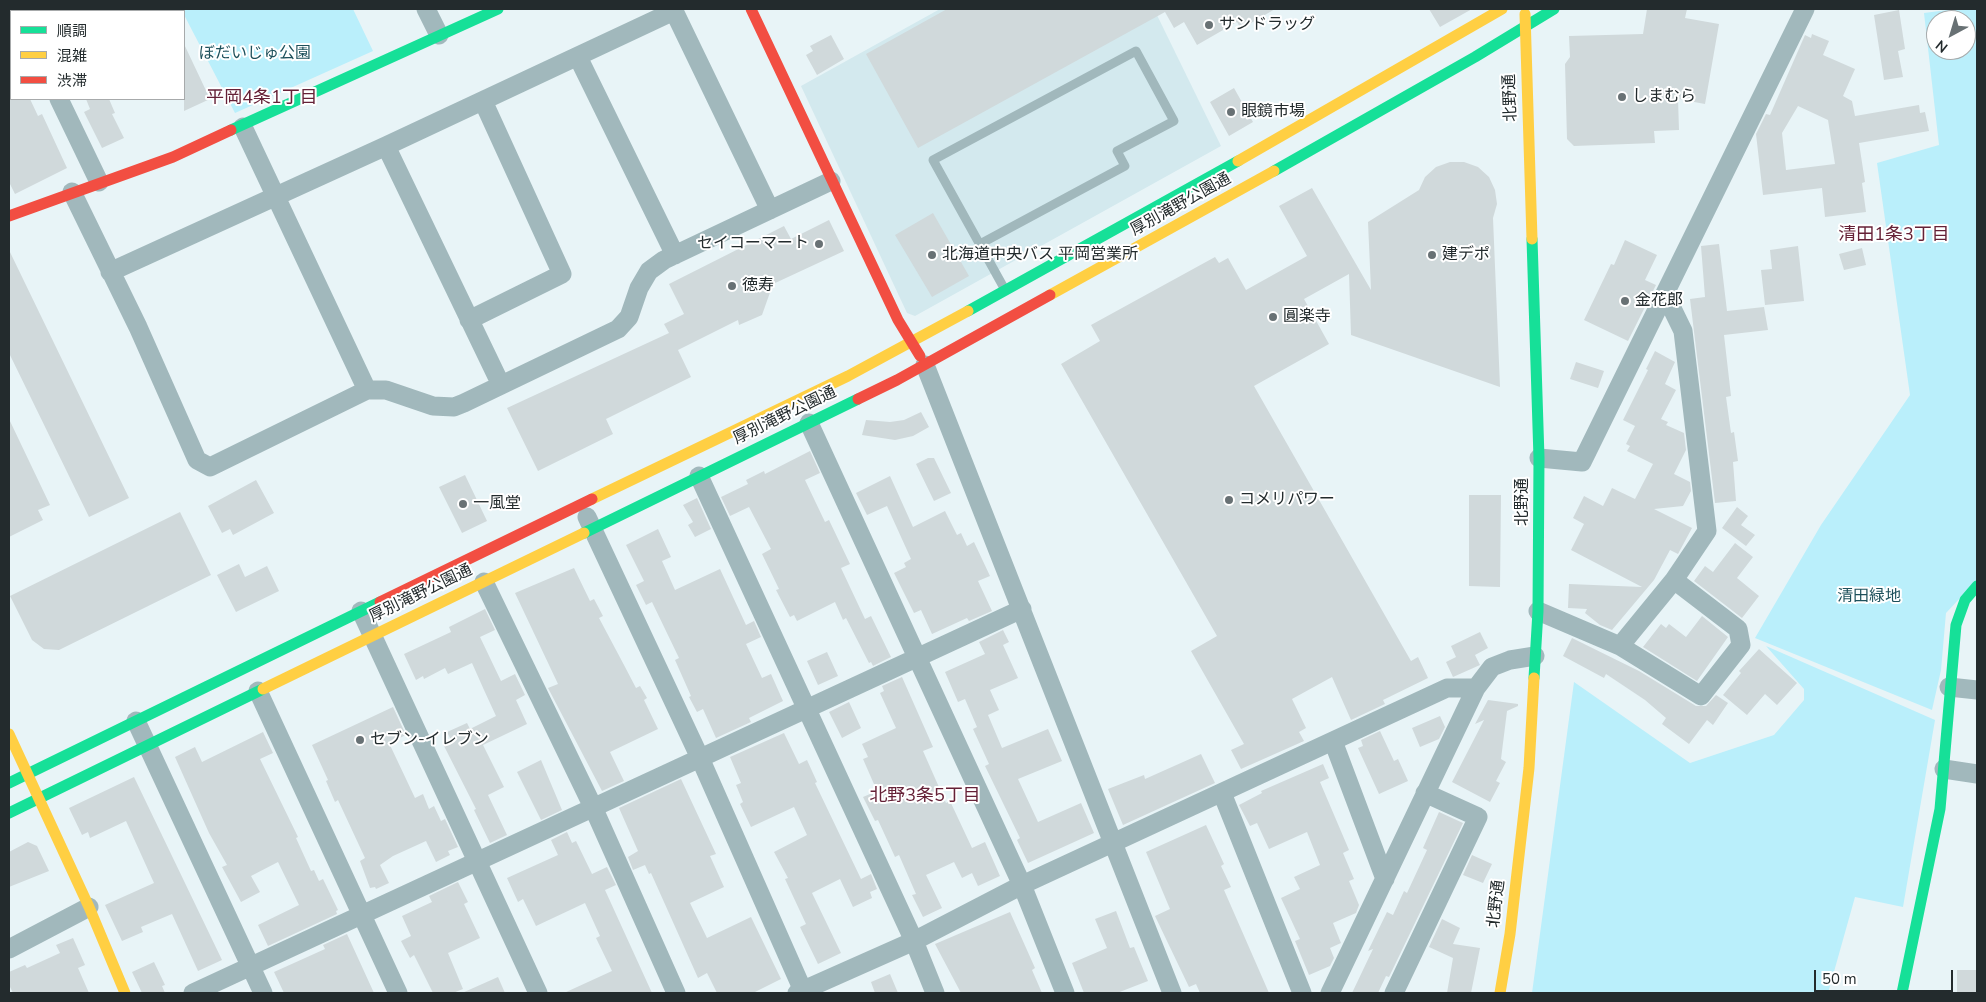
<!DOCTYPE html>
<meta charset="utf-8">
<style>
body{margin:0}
#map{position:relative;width:1986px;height:1002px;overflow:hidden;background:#e8f4f7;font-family:"Nunito Sans","Noto Sans JP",sans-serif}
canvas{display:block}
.frame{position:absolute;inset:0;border:10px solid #232b2d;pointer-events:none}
.legend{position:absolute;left:10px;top:10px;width:175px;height:90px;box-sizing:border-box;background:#fff;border:1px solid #a7aaab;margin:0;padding:6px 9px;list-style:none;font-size:15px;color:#232b2d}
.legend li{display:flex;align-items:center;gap:10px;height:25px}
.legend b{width:25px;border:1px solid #a7aaab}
.north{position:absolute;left:1926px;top:10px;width:50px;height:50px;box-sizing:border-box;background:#fff;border:1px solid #a7aaab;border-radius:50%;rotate:219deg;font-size:14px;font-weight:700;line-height:20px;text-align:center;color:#232b2d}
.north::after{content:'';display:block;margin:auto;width:18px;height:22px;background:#687174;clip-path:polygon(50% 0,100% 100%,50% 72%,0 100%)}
.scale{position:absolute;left:1814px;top:970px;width:139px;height:22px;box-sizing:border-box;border:2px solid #232b2d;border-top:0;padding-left:6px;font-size:15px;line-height:18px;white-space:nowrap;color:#232b2d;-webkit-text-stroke:4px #fff;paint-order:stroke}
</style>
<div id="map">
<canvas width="1986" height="1002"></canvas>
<div class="frame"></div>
<ul class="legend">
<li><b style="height:6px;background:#16e098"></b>順調</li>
<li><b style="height:6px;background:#ffcf43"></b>混雑</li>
<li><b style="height:6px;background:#f24e42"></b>渋滞</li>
</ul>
<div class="north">N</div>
<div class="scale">50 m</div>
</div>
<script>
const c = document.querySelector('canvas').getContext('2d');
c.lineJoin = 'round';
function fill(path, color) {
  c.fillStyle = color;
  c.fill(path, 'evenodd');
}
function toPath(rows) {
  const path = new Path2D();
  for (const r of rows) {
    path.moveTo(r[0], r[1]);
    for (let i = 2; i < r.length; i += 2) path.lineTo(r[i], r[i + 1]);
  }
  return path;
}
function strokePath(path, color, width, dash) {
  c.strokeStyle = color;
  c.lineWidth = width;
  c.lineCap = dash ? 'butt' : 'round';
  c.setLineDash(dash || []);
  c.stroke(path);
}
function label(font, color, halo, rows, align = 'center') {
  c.font = font + ' "Nunito Sans","Noto Sans JP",sans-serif';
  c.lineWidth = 4;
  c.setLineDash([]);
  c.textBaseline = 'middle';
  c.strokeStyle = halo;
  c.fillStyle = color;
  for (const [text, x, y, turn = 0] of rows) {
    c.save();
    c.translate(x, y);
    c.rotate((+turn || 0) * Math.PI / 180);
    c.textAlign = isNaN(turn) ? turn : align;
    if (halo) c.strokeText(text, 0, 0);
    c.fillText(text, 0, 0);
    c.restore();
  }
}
fill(toPath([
 [940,9,1154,9,1221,146,915,316,907,313,801,86]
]), '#d3e9ee');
fill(toPath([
 [181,9,353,9,373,51,235,113],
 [1955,9,1977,9,1977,580,1946,613,1941,670,1932,710,1755,638,1821,525,1910,395,1877,163,1939,145,1924,13],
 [1936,20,1966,20,1966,50,1936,50],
 [1766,646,1935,720,1903,907,1855,897,1828,993,1532,993,1574,682,1690,763,1774,735,1804,700,1804,689]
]), '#baeffb');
fill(toPath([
 [947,9,1275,9,1241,29,1237,22,1197,45,1184,22,1174,28,1165,12,918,148,866,54],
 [1429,9,1472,9,1440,27],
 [1647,9,1687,9,1685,18,1719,24,1705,104,1678,99,1679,130,1654,131,1655,143,1574,146,1567,139,1565,64,1570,57,1569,36,1643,34],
 [1899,10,1905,49,1898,51,1903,77,1884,80,1874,15],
 [1812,34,1829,41,1823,55,1855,69,1843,96,1852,101,1855,116,1919,105,1920,113,1925,112,1929,131,1859,143,1865,182,1862,183,1866,212,1825,217,1822,188,1763,195,1756,134,1766,114,1770,115,1805,35,1811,38],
 [1798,106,1828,120,1835,164,1786,170,1782,133],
 [831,35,844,59,817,75,806,55,813,51,810,46],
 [184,44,210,99,184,111],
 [1234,88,1253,122,1229,136,1210,102],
 [9,99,30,99,38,116,42,114,67,168,15,194,9,182],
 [86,99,109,99,115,113,112,114,124,138,102,148,84,112,90,109],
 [1450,162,1464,162,1478,167,1489,177,1495,190,1497,204,1493,218,1500,387,1351,335,1349,274,1304,299,1329,344,1254,386,1411,661,1418,657,1428,678,1383,700,1385,704,1351,720,1332,677,1292,699,1306,728,1299,732,1304,741,1241,769,1231,750,1244,744,1191,651,1217,636,1061,364,1100,341,1091,325,1215,257,1219,263,1228,258,1246,290,1307,256,1279,206,1312,188,1371,290,1368,222,1419,190,1425,177,1436,167],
 [933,213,969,276,932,297,895,235],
 [829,220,844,251,773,284,762,315,739,325,738,320,678,350,691,377,606,419,613,434,538,471,507,408,669,333,664,324,684,314,669,284,784,226,791,239],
 [1625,240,1657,255,1645,280,1656,285,1628,341,1584,320,1611,264,1614,265],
 [1719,244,1727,311,1764,307,1768,330,1724,335,1731,396,1726,397,1731,433,1734,432,1738,461,1733,462,1736,501,1715,503,1690,299,1705,297,1701,246],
 [1798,246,1804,301,1765,305,1761,270,1772,269,1770,250],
 [1862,248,1866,265,1844,270,1839,254],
 [9,250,129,498,89,517,9,353],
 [1655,351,1675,362,1665,384,1676,390,1661,419,1668,422,1666,425,1684,433,1686,450,1674,474,1690,482,1691,491,1683,506,1654,509,1692,528,1678,554,1670,550,1654,580,1612,630,1600,625,1585,613,1587,609,1568,608,1569,584,1642,587,1571,550,1584,524,1573,518,1584,496,1603,506,1612,488,1635,499,1653,464,1627,451,1630,446,1626,444,1635,426,1623,420,1648,370,1646,369],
 [1576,362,1604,371,1598,388,1570,379],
 [921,412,929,427,913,436,895,440,862,435,866,420,890,422,904,420],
 [9,419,50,505,38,510,43,520,9,537],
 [810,451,820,473,805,480,825,522,829,520,850,564,841,568,865,619,871,616,891,657,873,666,871,662,869,663,846,618,843,620,835,602,797,621,794,615,790,617,776,590,779,589,762,554,771,549,749,507,730,516,721,497,748,484,746,480,764,471,765,474],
 [928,458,934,458,951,493,934,501,916,464],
 [465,475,487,521,462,533,439,487],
 [890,476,913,527,945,511,957,535,961,533,967,546,974,542,990,576,978,581,992,611,969,621,967,618,932,634,921,610,914,613,894,573,906,567,904,563,911,559,887,506,867,515,856,493],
 [256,480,274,513,233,535,230,529,222,533,208,506],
 [1469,495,1501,495,1500,587,1469,586],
 [697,498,711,529,695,537,688,525,693,522,683,505],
 [1737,507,1748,516,1741,525,1755,535,1746,546,1722,528],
 [180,512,211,575,59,650,44,649,32,640,10,596],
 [658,529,671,557,662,561,675,590,720,569,746,625,754,621,761,637,746,644,762,678,771,674,783,701,749,718,751,722,716,738,703,709,697,712,689,697,691,696,675,660,679,658,652,602,646,605,636,585,644,581,626,545],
 [1735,543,1753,557,1737,578,1759,596,1742,618,1694,581,1705,566,1713,572],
 [239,564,245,577,267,566,279,591,236,612,217,575],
 [574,568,590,601,594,599,603,616,599,618,624,665,636,688,640,686,647,698,644,700,658,729,610,752,624,781,602,791,548,688,558,684,515,593],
 [485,609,495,630,480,637,501,681,515,674,525,695,516,700,527,724,483,745,504,787,488,795,507,835,490,843,474,810,476,809,443,744,451,740,447,732,467,723,470,729,496,716,484,690,472,663,448,674,445,668,424,679,423,676,416,680,404,654,451,632,449,627],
 [1702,616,1728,637,1697,681,1643,647,1661,624,1666,628,1669,624,1686,637],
 [1003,630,1009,642,1003,645,1018,678,990,690,999,710,988,715,1002,748,1048,729,1062,761,1018,779,1038,822,1081,803,1094,833,1028,863,1017,840,1020,838,985,766,989,764,973,729,977,727,965,699,958,702,945,672,985,654,979,642],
 [1480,632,1488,648,1475,655,1480,665,1453,677,1446,662,1456,657,1451,646],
 [1572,638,1639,671,1696,706,1706,706,1716,695,1728,703,1713,725,1707,720,1689,744,1662,724,1666,718,1645,700,1606,674,1604,678,1563,656],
 [1759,649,1797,683,1777,705,1765,694,1747,715,1723,695,1741,673,1739,671],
 [827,652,838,676,818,685,807,661],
 [902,677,933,747,923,751,946,803,950,801,972,848,985,842,1000,876,978,886,972,873,962,878,954,862,926,875,942,908,923,917,912,895,916,894,899,855,895,857,878,820,875,821,863,797,877,791,863,759,868,757,862,744,896,728,880,693,884,691,882,686],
 [1488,700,1518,704,1518,706,1507,711,1501,759,1506,762,1496,781,1500,783,1490,802,1452,782,1484,720,1475,724],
 [849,702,861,728,842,738,829,712],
 [393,707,406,735,389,743,415,798,423,794,429,809,434,806,441,821,445,819,458,847,448,851,450,855,436,862,426,841,393,856,380,865,389,883,376,889,375,887,370,888,360,861,365,858,338,800,335,802,326,781,328,780,312,745],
 [1440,716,1445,727,1439,739,1420,747,1412,728],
 [1380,731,1394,761,1398,759,1408,781,1379,794,1358,748,1363,746,1361,740],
 [263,732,273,753,260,759,298,837,296,838,311,871,314,870,319,881,323,879,338,910,336,911,337,914,268,946,258,925,299,905,278,862,251,876,260,892,241,902,222,867,227,865,209,833,175,757,195,747,202,762],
 [784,733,799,764,807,760,817,782,815,783,861,879,871,874,877,889,870,892,872,898,853,907,840,879,812,893,841,953,818,964,800,927,806,924,785,879,788,878,774,852,807,835,794,807,751,827,740,804,743,802,736,785,741,783,730,757],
 [1201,754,1215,783,1123,825,1108,789,1144,775,1145,779],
 [541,760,562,810,541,820,517,772],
 [1323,764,1329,778,1320,782,1349,850,1343,853,1354,879,1349,881,1359,905,1356,913,1333,923,1341,943,1330,948,1334,958,1330,966,1309,975,1295,941,1300,939,1281,898,1300,889,1294,877,1320,865,1307,832,1269,849,1257,823,1250,826,1239,805,1262,793,1261,791],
 [134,777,222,960,198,971,172,914,141,927,143,932,122,941,105,905,154,883,126,821,90,838,88,832,82,835,69,808],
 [681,779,716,854,710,856,724,887,690,903,707,938,751,917,781,979,753,993,717,993,707,973,698,978,651,873,649,874,645,865,633,870,628,857,638,851,619,808],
 [1439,812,1463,823,1389,977,1386,976,1378,993,1352,993,1373,949,1368,951,1387,912,1393,915,1404,891,1407,893,1427,850,1423,848],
 [1206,825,1224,864,1221,866,1231,887,1224,890,1269,993,1200,993,1196,984,1189,987,1155,916,1170,909,1146,852],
 [567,832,572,843,576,841,592,874,607,867,616,885,605,890,652,993,564,993,612,971,596,938,600,936,585,903,536,926,523,899,518,902,507,878,558,855,551,840],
 [28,842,37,846,49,871,9,887,9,852],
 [1472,855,1492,864,1483,883,1463,875],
 [458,882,468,902,464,904,480,938,448,953,463,989,453,993,433,993,414,955,410,958,401,941,411,936,402,916,432,902,429,896],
 [1116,911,1130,948,1134,947,1148,981,1117,993,1084,993,1072,963,1107,948,1095,919],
 [1010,912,1035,968,1032,970,1042,993,961,993,935,944],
 [1442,919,1460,928,1453,944,1480,948,1471,993,1447,993,1453,958,1429,947],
 [347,934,374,993,284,993,274,972,325,949,323,945],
 [73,938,85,965,78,968,89,993,13,993,9,985,9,972,25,965,27,968,60,953,56,945],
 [154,962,165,985,162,986,165,993,142,993,132,972],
 [1957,970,1977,970,1977,993,1957,993],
 [890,974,898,993,875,993,871,982],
 [498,977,505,993,462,993]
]), '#d0d9db');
strokePath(toPath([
 [980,244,1125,166,1117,151,1174,121,1136,51,933,160,1004,288]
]), '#a1b8bc', 9);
strokePath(toPath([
 [17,9,18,11],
 [426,9,439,35],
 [673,9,770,210],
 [578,57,675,255],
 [59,99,99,182],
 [243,127,367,390],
 [386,146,501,385],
 [72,192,138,327,197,460,210,467,367,390,386,390,433,406,454,407,464,403,618,329,629,317,639,288,649,271,664,260,831,181],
 [110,272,386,146,674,11],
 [469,320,562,274,483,101],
 [925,365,1172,993],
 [809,423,1022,885,1065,993],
 [1539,458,1582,462,1805,9],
 [699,476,914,941,935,993],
 [587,517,700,758,804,993],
 [484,582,593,807,676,993],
 [361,611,538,993],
 [1538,611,1620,646,1674,580,1707,531,1683,331,1665,294],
 [1620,646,1701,696,1741,645,1738,629,1674,580],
 [1949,687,1977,690],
 [258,691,398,993],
 [136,721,263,993],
 [1333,741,1385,879],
 [1944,769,1977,774],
 [1222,793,1302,993],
 [9,949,89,907],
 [193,993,1022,609],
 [797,993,914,941,1022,885,1447,688,1476,688],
 [1330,993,1476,688,1492,667,1510,660,1535,656],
 [1394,993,1478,817,1425,793]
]), '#a1b8bc', 19);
strokePath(toPath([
 [231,130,498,9],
 [1274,171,1475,57,1554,9],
 [1532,239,1539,458,1538,611,1534,678],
 [968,311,1238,161],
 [584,533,858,399],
 [9,783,380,602],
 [9,813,263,689],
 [1902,993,1940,809,1956,625,1965,600,1977,586]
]), '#16e098', 11);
strokePath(toPath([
 [1525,14,1532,239],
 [1238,161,1502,9],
 [1050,295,1274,171],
 [592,499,848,376,968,311],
 [263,689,584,533],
 [9,734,89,907,125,993],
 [1500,993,1510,934,1529,768,1534,678]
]), '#ffcf43', 11);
strokePath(toPath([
 [751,9,898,320,920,356],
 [9,216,173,157,231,130],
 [858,399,897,380,1050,295],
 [380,602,592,499]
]), '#f24e42', 11);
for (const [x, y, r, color] of [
 [1209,25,5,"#687174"],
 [1622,97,5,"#687174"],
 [1231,112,5,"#687174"],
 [819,244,5,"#687174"],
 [932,255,5,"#687174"],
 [1432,255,5,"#687174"],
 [732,286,5,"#687174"],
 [1625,301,5,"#687174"],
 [1273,317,5,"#687174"],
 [1229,500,5,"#687174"],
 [463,504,5,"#687174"],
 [360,740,5,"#687174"]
]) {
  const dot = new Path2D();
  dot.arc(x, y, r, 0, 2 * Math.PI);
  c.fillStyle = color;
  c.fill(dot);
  strokePath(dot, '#fff', 2);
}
label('16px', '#232b2d', '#fff', [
 ["サンドラッグ",1219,25],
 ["しまむら",1632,97],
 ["眼鏡市場",1241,112],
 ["セイコーマート",809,244,"right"],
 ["北海道中央バス 平岡営業所",942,255],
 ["建デポ",1442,255],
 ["徳寿",742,286],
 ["金花郎",1635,301],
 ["圓楽寺",1283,317],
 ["コメリパワー",1239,500],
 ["一風堂",473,504],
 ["セブン-イレブン",370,740]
], 'left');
label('16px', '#1d505b', '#fff', [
 ["ぼだいじゅ公園",255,54],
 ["清田緑地",1869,597]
]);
label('16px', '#232b2d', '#fff', [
 ["北野通",1511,98,-92],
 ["厚別滝野公園通",1181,205,-29],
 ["厚別滝野公園通",785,416,-26],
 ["北野通",1523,502,-90],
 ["厚別滝野公園通",421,594,-26],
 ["北野通",1497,904,-83]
]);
label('18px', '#652137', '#fff', [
 ["平岡4条1丁目",262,99],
 ["清田1条3丁目",1894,236],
 ["北野3条5丁目",925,797]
]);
</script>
